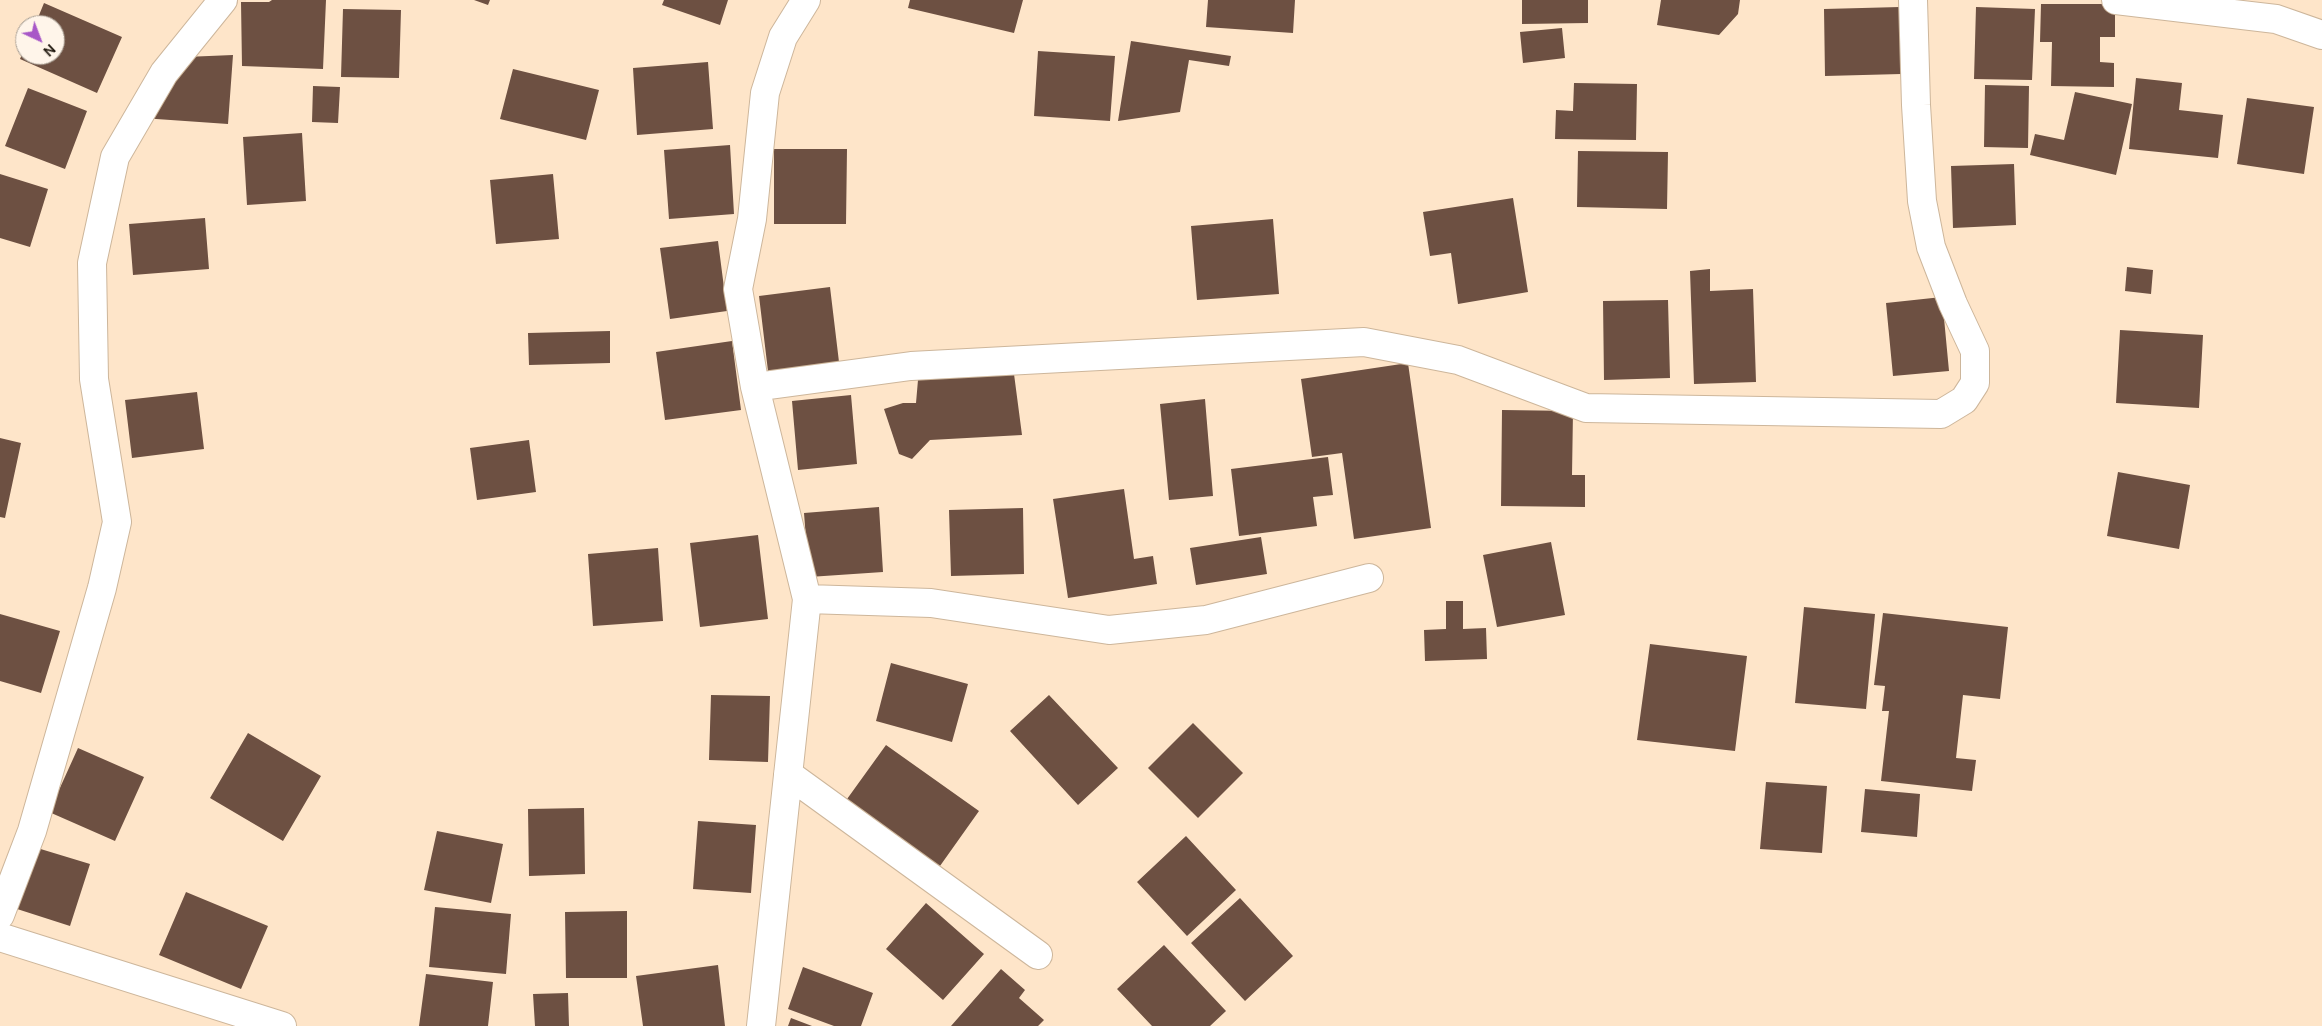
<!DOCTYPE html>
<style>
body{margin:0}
#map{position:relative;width:2322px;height:1026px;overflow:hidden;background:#fee5c9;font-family:"DM Sans",sans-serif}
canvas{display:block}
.north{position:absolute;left:15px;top:15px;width:50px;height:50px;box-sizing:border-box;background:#fff5ea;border:1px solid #a79e93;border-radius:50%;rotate:137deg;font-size:14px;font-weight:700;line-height:20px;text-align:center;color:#231b11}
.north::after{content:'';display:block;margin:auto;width:18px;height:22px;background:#a857c7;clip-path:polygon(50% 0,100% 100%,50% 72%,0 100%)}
</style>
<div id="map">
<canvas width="2322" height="1026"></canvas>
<div class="north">N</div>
</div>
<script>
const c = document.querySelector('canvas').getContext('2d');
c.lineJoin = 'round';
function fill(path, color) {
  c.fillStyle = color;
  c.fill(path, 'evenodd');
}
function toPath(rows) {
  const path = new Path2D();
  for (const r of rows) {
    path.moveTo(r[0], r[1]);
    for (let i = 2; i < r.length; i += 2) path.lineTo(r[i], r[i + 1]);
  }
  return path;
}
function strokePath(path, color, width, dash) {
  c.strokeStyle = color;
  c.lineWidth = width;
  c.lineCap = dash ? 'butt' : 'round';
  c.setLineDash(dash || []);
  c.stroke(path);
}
fill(toPath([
 [272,0,326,0,323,69,242,66,241,2,269,2],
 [474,0,490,0,488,5],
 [664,0,728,0,720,25,662,5],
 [910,0,1023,0,1014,33,908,8],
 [1208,0,1295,0,1293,33,1206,27],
 [1522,0,1588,0,1588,23,1522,24],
 [1661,0,1740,0,1738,14,1719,35,1657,25],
 [44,3,122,37,97,93,20,59,25,47,25,55,55,55,55,25,35,25],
 [2041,4,2115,4,2115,37,2100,37,2100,62,2114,63,2114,87,2051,86,2052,42,2040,42],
 [1900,7,1901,74,1825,76,1824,9],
 [1976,7,2035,9,2032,80,1974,79],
 [343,9,401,10,399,78,341,77],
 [1562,28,1565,58,1523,63,1520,32],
 [1131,41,1231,56,1229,66,1189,60,1180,112,1118,121],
 [1038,51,1115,56,1110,121,1034,116],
 [233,55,228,124,142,118,185,57],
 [708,62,713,129,637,135,633,68],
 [513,69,599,90,586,140,500,119],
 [2136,78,2182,83,2179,110,2223,115,2218,158,2129,149],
 [1574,83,1637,84,1636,140,1555,139,1556,110,1573,111],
 [1985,85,2029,86,2028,148,1984,147],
 [313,86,340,87,338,123,312,122],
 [28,88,87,111,65,169,5,146],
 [2075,92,2132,104,2116,175,2030,155,2035,134,2064,140],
 [2247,98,2314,107,2304,174,2237,164],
 [302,133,306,201,247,205,243,137],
 [730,145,734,214,669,219,664,150],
 [774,149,847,149,846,224,774,224],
 [1578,151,1668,152,1667,209,1577,207],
 [2014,164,2016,225,1953,228,1951,166],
 [0,174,48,189,30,247,0,238],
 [553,174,559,239,496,244,490,180],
 [1513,198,1528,292,1458,304,1451,253,1430,256,1423,212],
 [205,218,209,269,133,275,129,224],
 [1273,219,1279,294,1197,300,1191,226],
 [718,241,727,311,670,319,660,248],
 [2127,267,2153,270,2151,294,2125,291],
 [1710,269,1710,291,1753,289,1756,382,1694,384,1690,271],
 [830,287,839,362,768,371,759,296],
 [1942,297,1949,371,1893,376,1886,303],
 [1668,300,1670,378,1604,380,1603,301],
 [2120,330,2203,335,2199,408,2116,403],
 [610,331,610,363,529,365,528,333],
 [732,341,741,410,665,420,656,352],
 [1408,363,1431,528,1354,539,1342,453,1312,457,1301,379],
 [1014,374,1022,435,930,440,912,459,899,454,884,409,903,403,916,403,918,380],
 [197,392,204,449,132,458,125,400],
 [851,395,857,464,798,470,792,401],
 [1205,399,1213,496,1169,500,1160,404],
 [1502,410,1573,411,1572,475,1585,475,1585,507,1501,506],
 [0,438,21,443,5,518,0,517],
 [529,440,536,492,477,500,470,448],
 [1328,457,1333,495,1313,497,1317,526,1239,536,1231,469],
 [2118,472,2190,485,2179,549,2107,536],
 [1124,489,1134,559,1153,556,1157,584,1068,598,1053,499],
 [879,507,883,572,809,577,804,513],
 [1023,508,1024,574,951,576,949,510],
 [758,535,768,619,700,627,690,543],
 [1261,537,1267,574,1196,585,1190,548],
 [1551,542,1565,615,1497,627,1483,555],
 [658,548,663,621,593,626,588,554],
 [1446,601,1463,601,1463,629,1486,628,1487,659,1425,661,1424,630,1446,629],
 [1804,607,1875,614,1866,709,1795,703],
 [1883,613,2008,627,2000,699,1963,695,1956,758,1976,760,1972,791,1881,781,1889,711,1882,711,1885,686,1874,685],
 [0,614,60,631,41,693,0,681],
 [1650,644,1747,656,1735,751,1637,740],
 [891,663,968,684,952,742,876,721],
 [711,695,770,696,768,762,709,760],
 [1049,695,1118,768,1078,805,1010,731],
 [1193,723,1243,773,1198,818,1148,768],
 [248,733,321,776,283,841,210,798],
 [886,745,979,811,935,873,842,806],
 [78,748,144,777,115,841,49,812],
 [1766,782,1827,786,1822,853,1760,849],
 [1865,789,1920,794,1917,837,1861,832],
 [584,808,585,874,529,876,528,809],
 [698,821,756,825,751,893,693,889],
 [437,831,503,844,491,903,424,890],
 [1186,836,1236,890,1187,936,1137,882],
 [34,847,90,864,70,926,14,908],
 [186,892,268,926,241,989,159,955],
 [1240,898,1293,956,1245,1001,1191,943],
 [926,903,984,954,943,1000,886,949],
 [435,907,511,914,506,974,429,967],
 [627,911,627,978,566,978,565,912],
 [1164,945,1226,1011,1210,1026,1152,1026,1117,989],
 [718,965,725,1026,643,1026,636,976],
 [803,967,873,993,861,1026,834,1026,788,1009],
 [1001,969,1025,990,1019,998,1044,1020,1038,1026,951,1026],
 [426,974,493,982,488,1026,419,1026],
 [568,993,569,1026,535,1026,533,994],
 [791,1018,812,1026,788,1026]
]), '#6d5042');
const minor = toPath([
 [2116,0,2276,19,2322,35],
 [755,387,911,366,1364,342,1458,360,1586,408,1941,414,1964,400,1975,383,1975,351,1953,304,1931,247,1922,201,1916,105,1913,0],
 [807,599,931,603,1109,630,1206,620,1369,578],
 [788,774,1038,955],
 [0,915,32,831,102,588,117,522,94,379,92,263,115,157,164,73,223,0],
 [0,937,282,1026],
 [761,1026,807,599,755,387,738,289,752,219,765,93,783,37,806,0]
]);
strokePath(minor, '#cdb69b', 30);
strokePath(minor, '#fff', 28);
</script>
